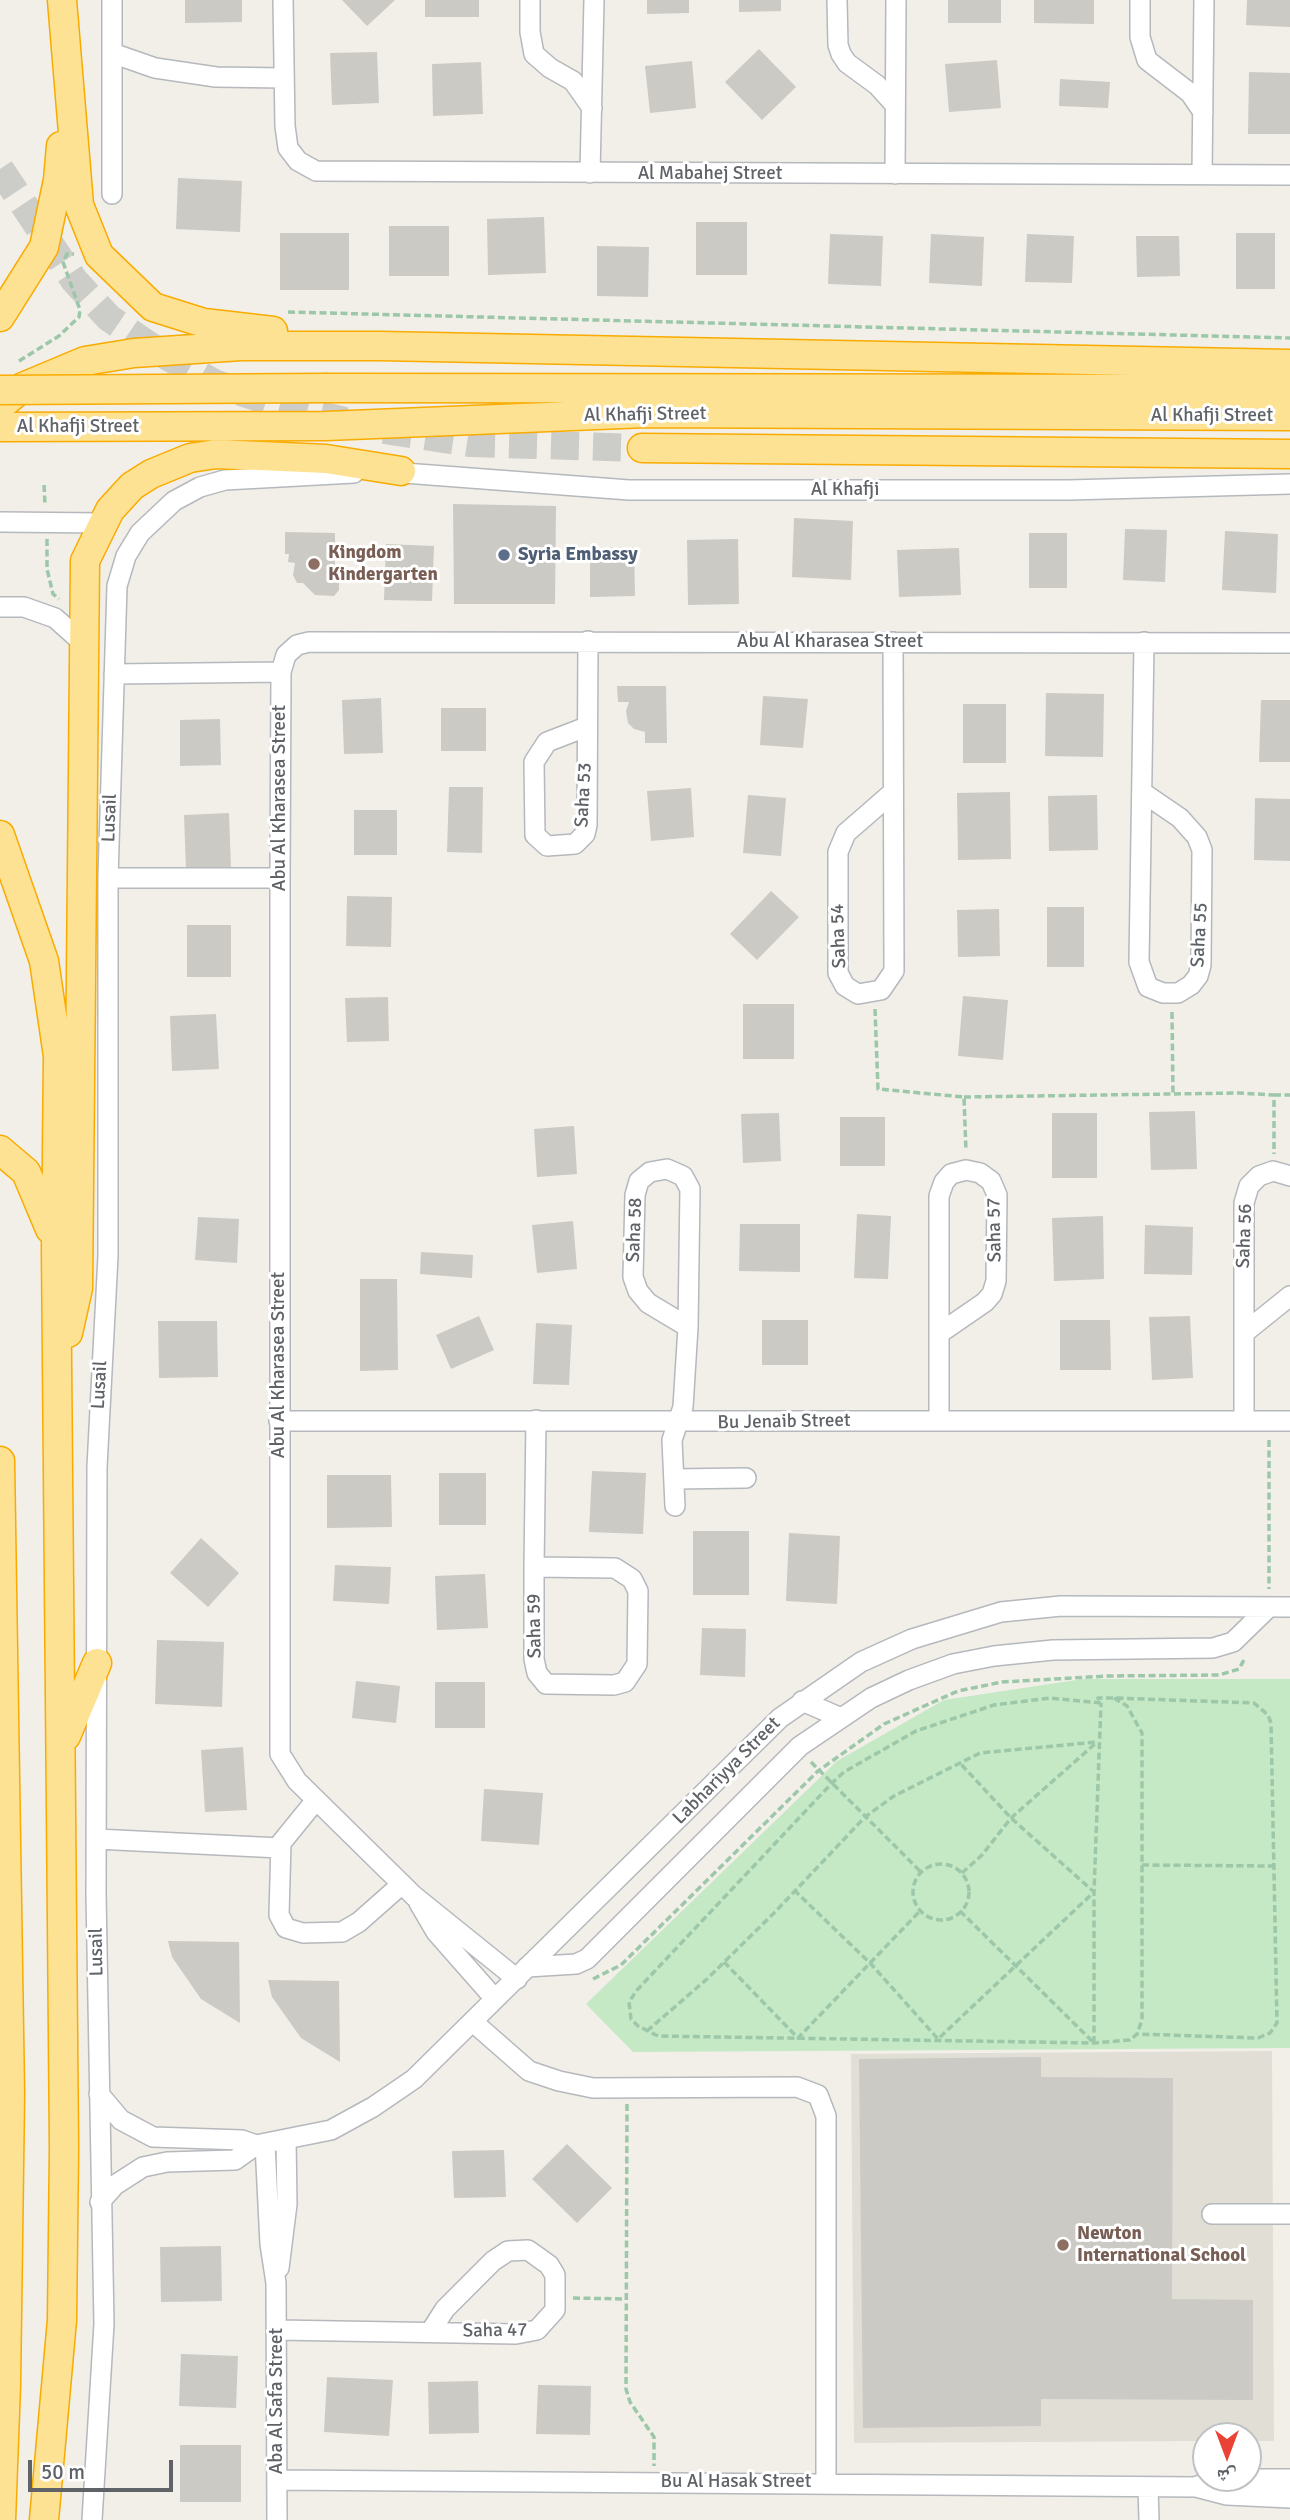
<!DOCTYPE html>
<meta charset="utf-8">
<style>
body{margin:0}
#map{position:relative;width:1290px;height:2520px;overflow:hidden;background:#f1efe8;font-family:Signika,"Noto Naskh Arabic",sans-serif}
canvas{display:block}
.north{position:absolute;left:1192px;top:2422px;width:70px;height:70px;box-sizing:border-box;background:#fff;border:2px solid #bfc1c3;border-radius:50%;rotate:180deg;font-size:19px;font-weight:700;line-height:28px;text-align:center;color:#5f6368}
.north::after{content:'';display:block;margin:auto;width:24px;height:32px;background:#ea4335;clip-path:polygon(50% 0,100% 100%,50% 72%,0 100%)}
.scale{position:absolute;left:28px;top:2460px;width:145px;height:32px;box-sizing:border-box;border:4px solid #5f6368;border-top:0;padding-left:9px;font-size:21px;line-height:24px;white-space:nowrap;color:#5f6368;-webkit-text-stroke:5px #fff;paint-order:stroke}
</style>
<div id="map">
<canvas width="1290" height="2520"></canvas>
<div class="north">ش</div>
<div class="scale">50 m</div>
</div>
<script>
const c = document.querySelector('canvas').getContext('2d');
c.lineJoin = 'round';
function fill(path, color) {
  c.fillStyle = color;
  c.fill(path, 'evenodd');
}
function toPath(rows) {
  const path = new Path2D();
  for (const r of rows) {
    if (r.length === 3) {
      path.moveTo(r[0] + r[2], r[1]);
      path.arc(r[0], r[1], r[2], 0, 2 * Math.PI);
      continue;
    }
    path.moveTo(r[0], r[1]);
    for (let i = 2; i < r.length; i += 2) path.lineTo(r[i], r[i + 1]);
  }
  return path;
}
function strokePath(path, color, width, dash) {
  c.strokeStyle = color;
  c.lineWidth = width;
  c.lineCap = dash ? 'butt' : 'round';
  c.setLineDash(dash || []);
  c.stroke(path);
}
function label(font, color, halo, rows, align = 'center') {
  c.font = font + ' Signika,sans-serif';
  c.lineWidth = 6;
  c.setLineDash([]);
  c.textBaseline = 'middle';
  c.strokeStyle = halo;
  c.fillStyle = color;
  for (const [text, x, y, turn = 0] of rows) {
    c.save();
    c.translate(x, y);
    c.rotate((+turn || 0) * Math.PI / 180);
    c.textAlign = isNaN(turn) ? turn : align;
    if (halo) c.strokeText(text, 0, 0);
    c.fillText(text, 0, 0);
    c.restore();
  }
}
fill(toPath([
 [1272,2051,1274,2441,1248,2441,1248,2436,1206,2436,1206,2441,854,2443,851,2054]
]), '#e1ded6');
fill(toPath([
 [1083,1679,1290,1679,1290,2048,633,2052,586,2004,837,1761,944,1700]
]), '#c5e8c5');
fill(toPath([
 [185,0,242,0,242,22,185,23],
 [342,0,395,0,367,26],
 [425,0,479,0,479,17,425,17],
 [647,0,689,0,689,13,647,14],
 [739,0,781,0,781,11,739,12],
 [948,0,1001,0,1001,23,948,23],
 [1034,0,1094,0,1094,24,1034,23],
 [1247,0,1290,0,1290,27,1246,25],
 [759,49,796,87,762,120,725,82],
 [377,52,379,103,332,105,330,53],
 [997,60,1001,108,949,112,945,64],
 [692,61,696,108,650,113,645,66],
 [481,62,483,114,433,116,432,64],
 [1249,72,1290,73,1290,134,1248,134],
 [1060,79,1110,82,1108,108,1059,106],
 [178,178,242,181,240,232,176,229],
 [544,217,546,273,488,275,487,219],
 [696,222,747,222,747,275,696,275],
 [389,226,449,226,449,276,389,276],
 [280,233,349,233,349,290,280,290],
 [1236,233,1275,233,1275,289,1236,289],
 [830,234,883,236,881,286,828,284],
 [931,234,984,237,982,286,929,283],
 [1027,234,1074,236,1072,283,1025,282],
 [1136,236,1179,236,1180,276,1137,277],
 [597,246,649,247,648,297,597,296],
 [453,504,556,506,555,604,454,604],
 [794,518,853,521,851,580,792,577],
 [1125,529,1167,530,1165,582,1123,580],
 [1225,531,1278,534,1276,593,1222,590],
 [285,532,335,533,335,566,339,566,339,590,334,596,315,595,303,583,297,583,293,575,295,563,288,562,289,554,285,554],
 [1029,533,1067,533,1067,588,1029,588],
 [738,539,739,604,688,605,687,540],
 [386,544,434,546,432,601,384,600],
 [634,547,635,596,590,597,590,548],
 [959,548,961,595,899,597,897,550],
 [617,686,666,686,667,743,645,743,645,732,634,729,628,723,626,711,629,702,618,702],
 [1046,693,1104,694,1103,757,1045,756],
 [763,696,808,699,803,748,760,745],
 [381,698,383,753,344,754,342,700],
 [1261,700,1290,700,1290,762,1259,762],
 [963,704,1006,704,1006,763,963,763],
 [441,708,486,708,486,751,441,751],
 [220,719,221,765,180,766,180,720],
 [449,787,483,787,482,853,447,852],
 [691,788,694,837,651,841,647,791],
 [1010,792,1011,859,958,860,957,793],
 [748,795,786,798,781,856,743,853],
 [1097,795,1098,850,1049,851,1048,796],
 [1255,798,1290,799,1290,861,1254,860],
 [354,810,397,810,397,855,354,855],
 [229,813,231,868,186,870,184,815],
 [771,891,799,917,757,960,730,934],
 [347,896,392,897,391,947,346,946],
 [1047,907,1084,907,1084,967,1047,967],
 [999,909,1000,956,958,957,957,910],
 [187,925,231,925,231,977,187,977],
 [963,996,1008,1000,1003,1060,958,1056],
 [388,997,389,1041,347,1042,345,998],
 [743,1004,794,1004,794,1059,743,1059],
 [216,1014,219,1069,172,1071,170,1016],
 [1195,1111,1197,1169,1151,1170,1149,1112],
 [779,1113,781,1161,743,1163,741,1114],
 [1052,1113,1097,1113,1097,1178,1052,1178],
 [840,1117,885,1117,885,1166,840,1166],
 [574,1126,577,1174,537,1177,534,1129],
 [857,1214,891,1216,888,1279,854,1278],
 [1103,1216,1104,1279,1054,1281,1052,1218],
 [198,1217,239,1219,237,1263,195,1260],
 [573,1221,577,1269,537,1273,532,1225],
 [740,1224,800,1224,800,1272,739,1271],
 [1145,1225,1193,1227,1192,1275,1144,1274],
 [421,1252,473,1255,472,1278,420,1274],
 [360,1279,397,1279,398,1370,360,1371],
 [479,1316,494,1350,451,1369,436,1335],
 [1190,1316,1193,1378,1152,1380,1149,1317],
 [762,1320,808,1320,808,1365,762,1365],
 [1060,1320,1110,1320,1111,1370,1060,1370],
 [158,1321,217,1321,218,1377,159,1378],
 [536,1323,572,1325,569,1385,533,1384],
 [592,1471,646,1473,643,1534,589,1532],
 [439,1473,486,1473,486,1525,439,1525],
 [327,1475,391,1475,392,1527,327,1528],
 [693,1531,749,1531,749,1595,693,1595],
 [789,1533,840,1536,837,1604,786,1601],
 [201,1538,239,1573,208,1607,170,1573],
 [335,1565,391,1567,389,1604,333,1601],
 [485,1574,488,1628,437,1630,435,1576],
 [702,1628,746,1629,745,1677,700,1675],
 [157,1640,224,1642,222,1707,155,1704],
 [356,1681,400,1686,396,1723,352,1718],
 [435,1682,485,1682,485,1728,435,1728],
 [243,1747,247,1810,205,1812,201,1750],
 [484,1789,543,1793,539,1845,481,1841],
 [168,1941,239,1942,240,2023,201,1999,172,1957],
 [268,1980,339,1981,340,2062,301,2038,272,1997],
 [1041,2057,1041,2077,1173,2078,1172,2299,1253,2300,1253,2400,1041,2399,1041,2426,863,2428,859,2059],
 [567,2144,612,2188,577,2223,532,2179],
 [504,2150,506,2197,454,2198,452,2151],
 [221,2246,222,2301,161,2302,160,2247],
 [181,2354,238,2356,236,2408,179,2406],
 [327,2377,393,2380,389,2436,324,2432],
 [478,2381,479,2433,429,2434,428,2382],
 [538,2385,591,2386,590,2435,536,2434],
 [180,2445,241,2445,241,2502,180,2502]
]), '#cccac5');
strokePath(toPath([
 [0,169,74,280,109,318,156,350,214,383,277,404,345,421],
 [384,430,470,443,642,448]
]), '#ccccc8', 28, [28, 14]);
const minor = toPath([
 [283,0,285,126,288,148,298,161,316,171,1290,175],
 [530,0,530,32,534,54,550,68,573,81,592,108],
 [837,0,838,45,841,54,847,63,877,85,895,105],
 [1140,0,1140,37,1147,60,1190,93,1203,112],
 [112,53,155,68,216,77,283,78],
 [590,173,594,0],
 [895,174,896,0],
 [1202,174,1204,0],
 [112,194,112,0],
 [391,472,629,490,1069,490,1290,484],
 [0,522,102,523],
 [0,607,24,607,55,618,83,643],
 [114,674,281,672],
 [586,727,547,742,534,762,535,835,547,846,575,844,585,834,587,825,588,641],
 [1142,792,1180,818,1197,837,1202,850,1201,965,1198,976,1191,985,1178,993,1163,993,1148,987,1139,962,1144,642],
 [892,793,846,833,838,852,838,973,845,986,858,994,881,990,894,971,893,642],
 [108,878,280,878],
 [1244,1333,1290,1296],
 [279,1421,1290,1421],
 [939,1421,939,1196,944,1182,951,1174,966,1170,980,1173,991,1181,997,1195,996,1281,992,1294,985,1302,940,1333],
 [1244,1421,1244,1203,1249,1186,1259,1176,1273,1171,1290,1176],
 [674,1479,746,1478],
 [675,1506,672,1440,683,1407,688,1327,690,1189,683,1176,667,1169,650,1172,639,1181,635,1195,633,1277,638,1291,648,1303,688,1327],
 [534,1567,615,1568,632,1579,638,1591,637,1664,625,1682,614,1685,546,1684,537,1673,534,1659,534,1567,536,1420],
 [802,1701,839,1717],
 [316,1800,281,1843,279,1915,286,1928,303,1933,342,1932,359,1922,402,1884],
 [96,1839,280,1848],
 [419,1903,436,1932,495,1999],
 [527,1967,576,1964,587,1959,800,1746,871,1698,909,1680,953,1664,994,1656,1053,1650,1213,1648,1233,1642,1269,1607],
 [517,1979,414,1896,297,1781,280,1754,280,878,281,672,286,655,297,645,309,642,1290,643],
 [473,2022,529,2071,559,2081,593,2088,797,2087,818,2095,826,2116,826,2483],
 [99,2094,121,2120,153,2137,242,2140,256,2145,331,2130,373,2107,414,2079,780,1718,861,1662,912,1639,1001,1612,1061,1606,1290,1607],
 [265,2144,270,2244,276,2283,277,2520],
 [100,2202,115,2185,143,2167,167,2162,235,2160,256,2145],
 [1212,2214,1290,2214],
 [279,2268,287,2204,286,2139],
 [277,2330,516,2334,537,2330,555,2310,555,2275,549,2265,528,2250,508,2251,493,2261,445,2309,431,2331],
 [277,2480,1196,2487,1227,2495,1290,2498],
 [1197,2486,1227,2479,1290,2479],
 [1148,2487,1149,2520],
 [92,2520,104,2324,96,1894,97,1467,108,1256,108,878,117,586,126,556,140,533,174,501,200,487,225,480,354,473]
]);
const highway = toPath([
 [62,0,79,205,99,255,153,307,204,323,273,331],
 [0,317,44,247,58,180,61,146],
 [327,388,1290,389],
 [0,406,23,387,85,361,134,353,241,346,380,346,1290,364],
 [0,427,326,426,646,413,1290,416],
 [642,448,1290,454],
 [0,835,44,961,58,1056,56,1248,64,2148,62,2320,44,2520],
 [0,1150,26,1172,50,1229],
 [68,1333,78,1288,85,561,110,510,132,486,151,474,190,458,216,454,326,459,401,471],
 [0,1461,10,2094,6,2385,1,2520],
 [66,1736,97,1663]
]);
strokePath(minor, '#b5b8bc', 22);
strokePath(highway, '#f9ab00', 31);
strokePath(toPath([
 [288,312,1290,338],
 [19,361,59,336,79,317,80,310,63,262,67,254,74,254],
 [44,485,45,504],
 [47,539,47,569,53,594,59,599],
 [875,1009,878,1089,964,1097,966,1151],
 [1172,1012,1173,1094],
 [1274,1095,1290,1095],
 [964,1097,1239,1093,1274,1095,1274,1154],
 [1269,1440,1269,1589],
 [1114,1698,1127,1706,1142,1733,1142,2020,1137,2034,1130,2040,1094,2043,658,2036,638,2026,631,2019,629,2002,637,1990,831,1784,844,1772,916,1731,994,1705,1050,1698,1101,1703,1098,1698,1114,1698,1254,1703,1268,1715,1271,1723,1277,2023,1270,2033,1258,2038,1137,2034],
 [811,1762,921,1872],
 [941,1892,28],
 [1142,1865,1274,1866],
 [962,1873,982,1855,1011,1818,1096,1743],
 [794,1890,871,1964,938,2039,1094,1892,1011,1818,959,1762],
 [960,1911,1093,2042],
 [724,1962,798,2038,920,1911],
 [593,1979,621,1965,818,1771,884,1724,958,1691,1002,1682,1108,1676,1219,1675,1239,1669,1245,1658],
 [647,2031,707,1979,776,1911,865,1817,894,1796,980,1753,1097,1742],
 [1094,2043,1094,1892,1101,1703],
 [627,2104,626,2389,630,2402,654,2437,654,2466],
 [573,2298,625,2299]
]), '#9cc7a9', 3.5, [7, 3.5]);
strokePath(minor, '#fff', 19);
strokePath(highway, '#fde293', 28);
const highwayBridge = toPath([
 [0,390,327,388]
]);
strokePath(highwayBridge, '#f9ab00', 31, []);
strokePath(highwayBridge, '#fde293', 28);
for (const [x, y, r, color] of [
 [504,555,7,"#5c6f8a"],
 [314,564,7,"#8d6e63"],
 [1063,2245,7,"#8d6e63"]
]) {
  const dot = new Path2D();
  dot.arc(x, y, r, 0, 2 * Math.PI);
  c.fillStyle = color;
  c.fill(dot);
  strokePath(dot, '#fff', 2.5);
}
label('19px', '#5f6368', '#fff', [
 ["Al Mabahej Street",710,174],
 ["Al Khafji Street",645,415,-1],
 ["Al Khafji Street",1212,416],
 ["Al Khafji Street",78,427],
 ["Al Khafji",845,490],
 ["Abu Al Kharasea Street",830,642],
 ["Saha 53",584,795,-87],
 ["Abu Al Kharasea Street",280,798,-90],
 ["Lusail",110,818,-88],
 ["Saha 55",1200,935,-87],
 ["Saha 54",839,936,-92],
 ["Saha 58",635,1230,-88],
 ["Saha 57",995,1230,-91],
 ["Saha 56",1245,1236,-88],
 ["Abu Al Kharasea Street",279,1365,-90],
 ["Lusail",100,1385,-87],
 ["Bu Jenaib Street",784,1422,-1],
 ["Saha 59",535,1626,-91],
 ["Labhariyya Street",727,1771,-45],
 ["Lusail",97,1952,-91],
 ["Saha 47",495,2331,-1],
 ["Aba Al Safa Street",277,2401,-90],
 ["Bu Al Hasak Street",736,2482]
]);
label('bold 19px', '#785e54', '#fff', [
 ["Kingdom",328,553],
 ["Kindergarten",328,575],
 ["Newton",1077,2234],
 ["International School",1077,2256]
], 'left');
label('bold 19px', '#4e5e75', '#fff', [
 ["Syria Embassy",518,555]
], 'left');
</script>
